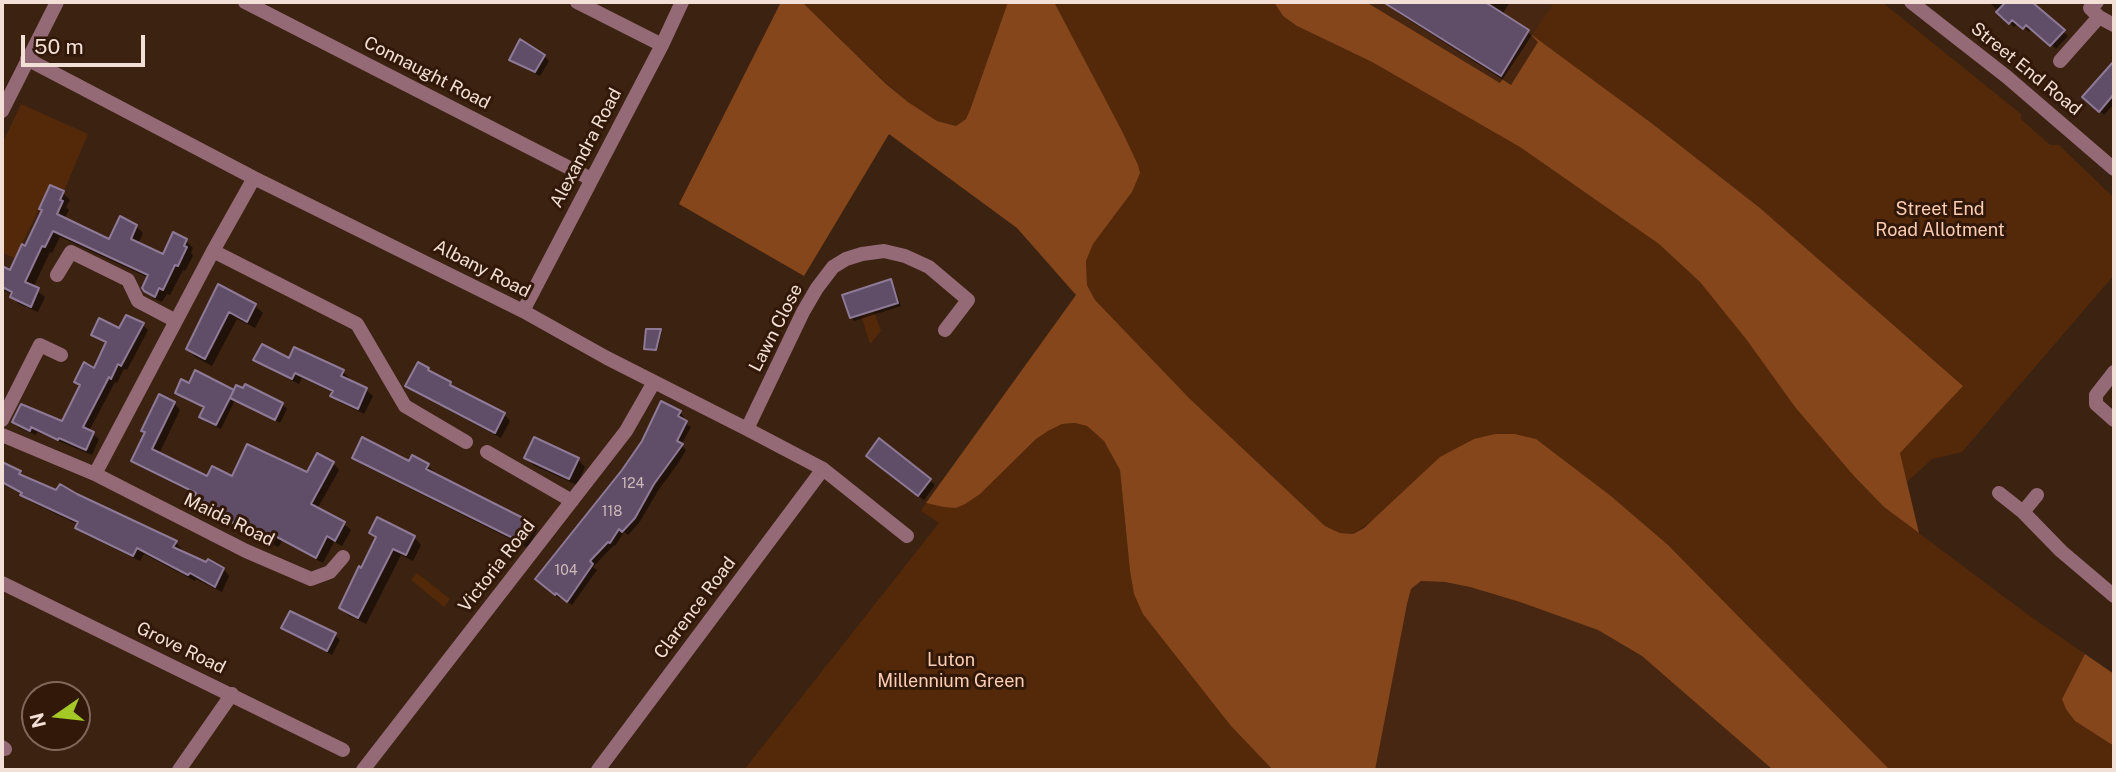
<!DOCTYPE html>
<style>
body{margin:0}
#map{position:relative;width:2116px;height:772px;overflow:hidden;background:#3c2211;font-family:"Public Sans",sans-serif}
canvas{display:block}
.frame{position:absolute;inset:0;border:4px solid #f2dfd5;pointer-events:none}
.north{position:absolute;left:21px;top:681px;width:70px;height:70px;box-sizing:border-box;background:#321808;border:2px solid #7f685a;border-radius:50%;rotate:256deg;font-size:19px;font-weight:700;line-height:28px;text-align:center;color:#f2dfd5}
.north::after{content:'';display:block;margin:auto;width:24px;height:32px;background:#a4c825;clip-path:polygon(50% 0,100% 100%,50% 72%,0 100%)}
.scale{position:absolute;left:21px;top:35px;width:124px;height:32px;box-sizing:border-box;border:4px solid #f2dfd5;border-top:0;padding-left:9px;font-size:21px;line-height:24px;white-space:nowrap;color:#f2dfd5;-webkit-text-stroke:5px #321808;paint-order:stroke}
</style>
<div id="map">
<canvas width="2116" height="772"></canvas>
<div class="frame"></div>
<div class="north">N</div>
<div class="scale">50 m</div>
</div>
<script>
const c = document.querySelector('canvas').getContext('2d');
c.lineJoin = 'round';
function fill(path, color) {
  c.fillStyle = color;
  c.fill(path, 'evenodd');
}
function toPath(rows) {
  const path = new Path2D();
  for (const r of rows) {
    path.moveTo(r[0], r[1]);
    for (let i = 2; i < r.length; i += 2) path.lineTo(r[i], r[i + 1]);
  }
  return path;
}
function strokePath(path, color, width, dash) {
  c.strokeStyle = color;
  c.lineWidth = width;
  c.lineCap = dash ? 'butt' : 'round';
  c.setLineDash(dash || []);
  c.stroke(path);
}
function label(font, color, halo, rows, align = 'center') {
  c.font = font + ' "Public Sans",sans-serif';
  c.lineWidth = 6;
  c.setLineDash([]);
  c.textBaseline = 'middle';
  c.strokeStyle = halo;
  c.fillStyle = color;
  for (const [text, x, y, turn = 0] of rows) {
    c.save();
    c.translate(x, y);
    c.rotate((+turn || 0) * Math.PI / 180);
    c.textAlign = isNaN(turn) ? turn : align;
    if (halo) c.strokeText(text, 0, 0);
    c.fillText(text, 0, 0);
    c.restore();
  }
}
fill(toPath([
 [1366,2,1554,2,1500,83],
 [1421,581,1445,582,1470,587,1520,602,1598,630,1642,656,1773,770,1374,770,1407,604,1411,589]
]), '#472712');
fill(toPath([
 [802,2,1008,2,970,110,966,119,956,126,937,121,908,102,887,84],
 [1054,2,1274,2,1283,16,1297,26,1372,62,1520,147,1659,244,1700,282,1746,339,1795,407,1853,475,1884,507,2027,614,2085,654,2062,699,2075,721,2114,746,2114,770,1890,770,1668,545,1611,496,1536,439,1515,434,1495,434,1353,534,1340,533,1325,526,1189,398,1095,300,1087,285,1086,261,1093,244,1132,192,1122,131],
 [1554,2,1882,2,2021,114,2021,119,2050,145,2059,145,2114,198,2114,275,1962,452,1932,459,1907,482,1900,453,1962,385,1760,208,1650,122,1532,35],
 [21,104,88,134,64,191,50,186,15,258,2,253,2,144],
 [874,311,881,331,870,344,861,315],
 [1075,423,1087,426,1104,441,1120,470,1130,571,1134,594,1231,726,1273,770,744,770,939,523,921,511,926,503,956,508,980,494,1036,439,1048,431,1062,424],
 [417,573,450,599,444,607,411,580]
]), '#54290a');
fill(toPath([
 [781,2,802,2,886,84,908,102,937,121,956,126,966,119,970,110,1008,2,1054,2,1122,131,1138,165,1140,173,1132,192,1093,244,1086,261,1087,285,1095,300,1189,398,1325,526,1340,533,1353,534,1364,528,1440,457,1474,439,1495,434,1515,434,1536,439,1611,496,1668,545,1890,770,1773,770,1642,656,1598,630,1520,602,1470,587,1445,582,1421,581,1411,589,1407,604,1375,770,1273,770,1231,726,1143,614,1134,594,1130,571,1120,470,1104,441,1087,426,1075,423,1062,424,1048,431,1036,439,980,494,965,504,956,508,944,507,926,503,1076,295,1017,228,889,134,804,276,679,204],
 [1274,2,1366,2,1500,83,1532,35,1650,122,1760,208,1963,386,1900,453,1919,533,1884,507,1853,475,1795,407,1746,339,1700,282,1659,244,1520,147,1372,62,1297,26,1283,16],
 [2085,654,2114,674,2114,746,2075,721,2066,709,2062,699]
]), '#85461b');
fill(toPath([
 [1389,2,1510,2,1502,15,1528,32,1538,42,1511,85,1398,13,1388,3],
 [1989,2,2025,2,2068,36,2056,49,2032,28,2029,32,2018,23,2014,27],
 [544,56,549,61,540,76,516,64,511,60],
 [2113,65,2114,104,2104,115,2085,97],
 [63,193,70,200,66,207,69,210,64,219,110,242,136,226,143,233,138,244,163,256,174,235,186,241,193,248,191,253,193,256,185,271,183,270,170,295,167,294,162,302,153,298,145,290,149,278,60,237,52,253,50,252,33,288,45,297,38,312,19,304,12,297,13,295,2,290,2,268,11,272],
 [890,281,894,285,901,306,854,321,851,317],
 [219,286,255,306,263,313,255,328,237,319,212,366,195,357,188,349],
 [143,325,148,330,127,370,124,369,117,383,115,382,89,431,99,439,92,455,37,432,36,435,19,428,14,422,63,424,81,387,76,382,95,370,107,344,93,335],
 [660,330,662,332,657,351,648,350,646,348],
 [256,359,290,360,343,372,349,378,348,381,366,390,373,396,364,414,339,402,332,396,334,393,302,378,299,384,262,365],
 [428,369,457,390,504,414,510,421,501,438,414,392,407,386],
 [190,385,233,391,243,391,282,404,287,409,280,423,235,400,221,429,206,422,202,417,206,409,182,397,177,392],
 [174,403,180,410,159,454,208,478,307,474,333,463,339,470,317,509,344,524,351,530,342,546,334,542,323,563,282,541,278,547,220,518,219,519,199,510,193,503,197,495,140,467,134,461],
 [680,412,684,417,682,421,691,427,681,445,686,450,679,462,659,489,639,523,628,535,624,532,615,546,614,545,593,567,597,570,572,605,561,597,560,599,542,583],
 [880,441,935,485,924,500,873,461],
 [412,457,428,466,435,473,433,475,530,524,537,530,528,548,361,464,354,458,409,463],
 [526,457,578,460,585,467,577,485,533,465],
 [5,466,20,473,27,479,176,543,182,549,180,552,223,569,229,576,222,592,196,579,195,581,144,554,140,561,84,534,77,528,79,525,29,501,23,495,6,486,2,482,2,473],
 [371,533,414,537,421,545,413,561,401,555,366,624,348,615,341,608,377,539],
 [283,628,335,635,340,640,332,655,288,633]
]), '#0007');
const building = toPath([
 [1383,2,1485,2,1529,30,1501,76,1383,2],
 [2006,2,2032,2,2065,30,2050,46,2026,25,2023,29,2012,20,2009,24,1996,12,2006,2],
 [520,39,545,55,535,72,509,60,520,39],
 [2114,61,2114,94,2099,112,2082,97,2114,61],
 [50,185,64,191,60,200,63,201,57,214,109,239,120,216,137,225,131,239,163,254,173,232,187,239,184,246,187,247,178,266,175,265,163,290,159,288,155,297,144,291,142,288,148,275,53,231,45,247,42,246,25,282,39,288,31,307,10,297,12,292,2,287,2,266,10,270,22,244,25,246,42,210,39,209,50,185],
 [891,279,898,303,850,318,842,295,891,279],
 [218,284,256,304,247,322,229,312,205,359,186,349,218,284],
 [126,315,144,323,121,366,118,364,111,379,109,377,83,427,94,432,86,450,59,438,58,440,31,427,30,431,12,422,21,404,62,421,80,385,74,382,84,362,94,368,106,342,91,335,99,318,119,328,126,315],
 [646,329,661,329,656,350,644,349,646,329],
 [262,344,289,358,294,347,344,370,341,376,367,388,358,409,330,396,333,391,295,373,292,379,253,360,262,344],
 [418,362,429,368,428,370,451,382,450,385,505,413,495,433,405,386,418,362],
 [195,370,234,390,216,425,199,417,204,407,175,393,181,379,189,383,195,370],
 [245,384,283,403,275,420,230,398,236,385,243,388,245,384],
 [159,394,175,402,152,449,207,476,212,466,232,476,247,444,307,472,317,453,334,462,311,504,345,522,335,541,327,536,316,558,275,536,272,542,213,513,212,514,191,504,196,493,131,461,145,432,141,431,159,394],
 [661,401,681,411,678,416,687,421,677,441,683,444,654,484,635,518,622,532,619,529,610,543,608,542,590,561,593,564,567,602,556,593,555,595,535,579,622,470,642,441,661,401],
 [362,437,409,461,412,455,429,464,426,469,531,522,521,542,352,458,362,437],
 [534,437,579,458,569,479,524,458,534,437],
 [879,438,931,479,918,496,866,456,879,438],
 [2,462,21,471,19,474,56,490,60,484,77,494,177,541,173,547,206,562,208,559,224,568,215,587,190,573,188,575,137,548,133,556,75,528,78,522,20,495,22,493,2,482,2,462],
 [377,517,415,536,406,555,393,549,358,618,339,608,359,566,361,568,376,537,369,533,377,517],
 [290,611,336,633,327,651,281,628,290,611]
]);
fill(building, '#604d68');
strokePath(building, '#8e7a96', 2);
strokePath(toPath([
 [245,2,591,179],
 [577,2,662,45],
 [2097,2,2090,8,2099,17,2114,25],
 [27,59,254,178,523,311,607,358,747,429,823,469,907,536],
 [2060,61,2099,17],
 [213,251,357,324,405,406,466,442],
 [57,275,71,252,128,280,138,301,176,321],
 [523,311,662,45,682,2],
 [2114,372,2096,395,2096,404,2114,420],
 [2,420,40,345,61,355],
 [747,429,803,312,817,288,833,267,846,259,862,254,884,251,905,256,929,267,968,300,945,330],
 [2,435,95,474,213,251,254,178],
 [487,452,572,501],
 [95,474,246,551,311,579,330,572,343,557],
 [1999,493,2023,512,2061,551,2114,596],
 [2023,512,2037,495],
 [2,583,343,750],
 [2,747,5,749],
 [179,770,232,694],
 [363,770,626,431,654,382],
 [598,770,823,469]
]), '#956a77', 14);
strokePath(toPath([
 [1911,2,2007,77,2114,169],
 [2,111,57,2]
]), '#956a77', 14);
label('14px', '#cebaba', null, [
 ["124",633,484],
 ["118",612,512],
 ["104",566,571]
]);
label('18px', '#f2dfd5', '#321808', [
 ["Street End Road",2026,69,39],
 ["Connaught Road",427,73,27],
 ["Alexandra Road",586,148,-62],
 ["Albany Road",482,269,27],
 ["Lawn Close",776,328,-63],
 ["Maida Road",229,520,26],
 ["Victoria Road",497,566,-52],
 ["Clarence Road",695,608,-53],
 ["Grove Road",181,648,26]
]);
label('18px', '#fbcdb3', '#321808', [
 ["Street End",1940,209],
 ["Road Allotment",1940,230],
 ["Luton",951,660],
 ["Millennium Green",951,681]
]);
</script>
